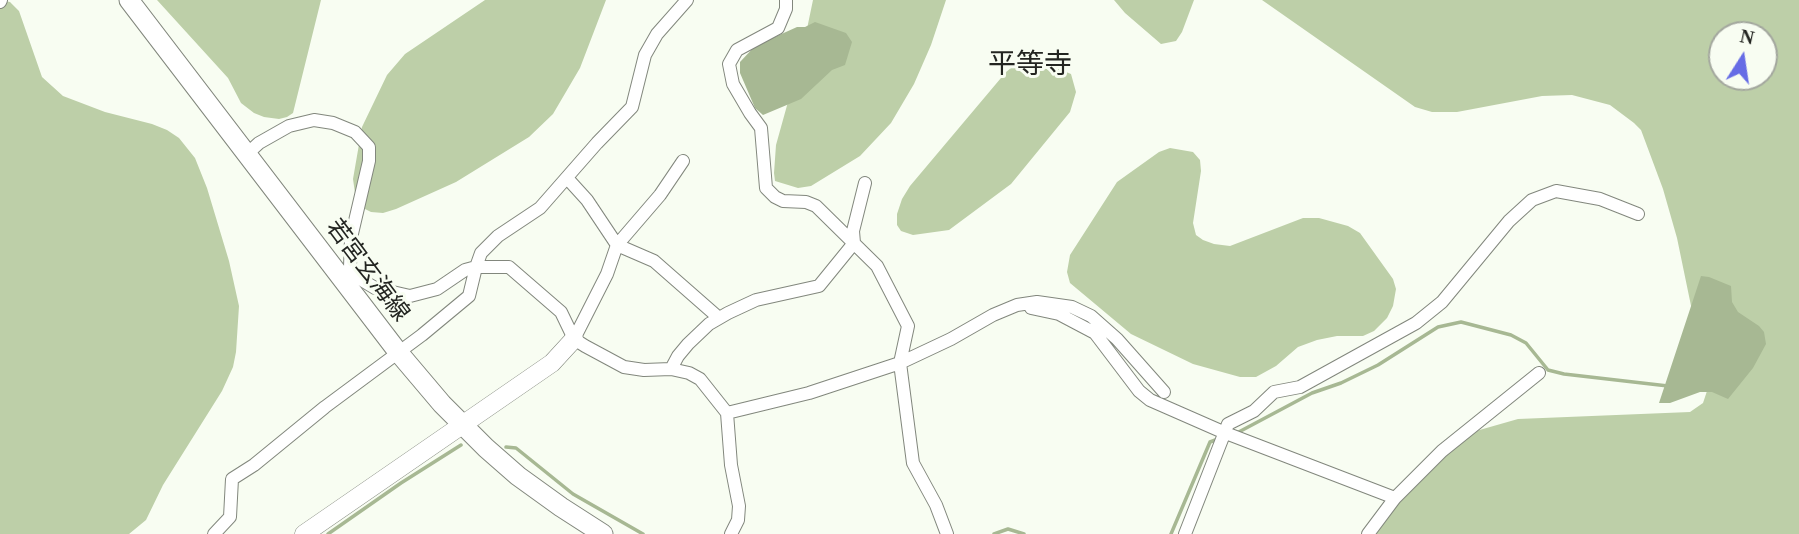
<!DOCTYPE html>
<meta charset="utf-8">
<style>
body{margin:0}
#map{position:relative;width:1799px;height:534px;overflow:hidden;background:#f8fdf2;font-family:"Times New Roman",serif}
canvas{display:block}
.north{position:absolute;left:1708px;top:21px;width:70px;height:70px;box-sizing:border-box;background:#f8fdf2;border:2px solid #a3a79e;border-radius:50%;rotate:12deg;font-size:19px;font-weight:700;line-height:28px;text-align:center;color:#232521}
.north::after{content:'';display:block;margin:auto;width:24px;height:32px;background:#666ce5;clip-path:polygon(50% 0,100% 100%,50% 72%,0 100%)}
</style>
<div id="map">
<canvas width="1799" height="534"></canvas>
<div class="north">N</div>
</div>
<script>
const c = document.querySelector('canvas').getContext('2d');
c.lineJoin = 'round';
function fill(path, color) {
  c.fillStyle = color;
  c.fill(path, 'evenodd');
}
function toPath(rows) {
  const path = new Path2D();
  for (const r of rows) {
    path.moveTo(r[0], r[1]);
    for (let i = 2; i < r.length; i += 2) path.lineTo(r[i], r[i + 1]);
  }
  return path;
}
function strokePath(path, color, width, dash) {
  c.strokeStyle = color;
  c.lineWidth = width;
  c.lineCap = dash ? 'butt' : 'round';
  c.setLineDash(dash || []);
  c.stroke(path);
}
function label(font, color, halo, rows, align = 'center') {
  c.font = font + ' "Times New Roman","Noto Sans JP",serif';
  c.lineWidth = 6;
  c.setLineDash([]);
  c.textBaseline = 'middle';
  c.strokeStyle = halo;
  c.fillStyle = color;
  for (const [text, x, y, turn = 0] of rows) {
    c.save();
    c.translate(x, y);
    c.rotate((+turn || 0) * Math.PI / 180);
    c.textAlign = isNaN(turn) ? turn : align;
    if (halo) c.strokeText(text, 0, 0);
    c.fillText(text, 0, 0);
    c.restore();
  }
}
fill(toPath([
 [0,0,10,2,19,11,42,77,63,96,105,112,152,124,167,130,179,138,195,158,207,188,229,261,239,306,236,352,233,367,222,391,163,485,146,520,129,534,0,534],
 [157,0,321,0,293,113,287,117,279,119,264,117,254,113,241,103,228,78],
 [485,0,606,0,580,68,553,114,529,137,456,182,396,209,383,213,371,212,363,208,356,200,353,179,362,127,387,75,405,54],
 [813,0,946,0,931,45,914,84,891,123,860,156,811,186,798,188,775,181,774,173,776,145,803,48],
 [1114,0,1194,0,1182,32,1176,41,1161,44,1125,13],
 [1262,0,1799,0,1799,534,1365,534,1394,493,1427,457,1462,435,1518,419,1690,412,1703,403,1708,388,1677,238,1663,189,1641,130,1634,123,1610,105,1572,95,1542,96,1457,112,1432,112,1415,107],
 [1722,35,1764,35,1764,77,1722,77],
 [1025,61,1054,67,1071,74,1076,92,1070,112,1011,184,949,230,913,235,901,231,897,225,897,214,902,199,910,186,1006,72,1016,64],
 [1170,148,1193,152,1200,160,1201,171,1193,223,1196,235,1203,240,1214,244,1230,246,1303,218,1319,218,1348,226,1360,233,1393,279,1396,289,1393,306,1387,318,1374,331,1363,336,1337,336,1317,340,1298,347,1276,366,1256,377,1240,377,1193,364,1131,334,1070,283,1067,272,1070,255,1117,182,1159,152]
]), '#bdcfa8');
fill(toPath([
 [815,22,846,33,852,42,845,65,832,70,801,99,763,115,755,108,740,73,740,62,755,46,797,27,805,27],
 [1701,276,1709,277,1731,286,1732,302,1738,312,1759,326,1764,332,1766,344,1753,368,1728,399,1712,392,1700,392,1670,403,1659,403]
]), '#a7b893');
strokePath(toPath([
 [1235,434,1312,393,1341,383,1378,365,1438,327,1461,322,1511,335,1526,343,1548,370,1564,374,1668,386],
 [506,447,516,448,573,494,643,534],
 [328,534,401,483,461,445],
 [994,534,1008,529,1024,534],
 [1171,534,1210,442,1218,439]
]), '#a7b893', 3.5);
const street = toPath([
 [786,0,786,9,778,28,737,50,729,64,733,84,750,113,761,128,766,188,775,197,783,201,806,202,816,206,877,266,908,326,900,363,913,463,936,505,947,534],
 [0,2,1,0],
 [247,154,259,143,289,126,314,120,333,123,355,132,369,147,369,161,351,238,350,267,360,279,375,288,410,296,437,289,465,270,476,267,509,267,561,312,574,339,585,346,624,367,644,370,671,369,689,373,700,379,727,413,731,465,739,506,738,520,731,534],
 [567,178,587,200,617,245,654,261,719,318],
 [1031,308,1059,314,1095,333,1139,391,1150,400,1223,432,1395,498],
 [574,339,607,274,617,245,660,195,683,161],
 [671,369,678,356,688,344,709,324,728,313,756,300,819,286,854,243,853,231,865,183],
 [727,413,809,393,900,363,951,339,993,315,1017,305,1037,302,1072,307,1091,316,1117,339,1164,392],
 [214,534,230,517,232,479,254,465,325,407,422,335,469,296,476,267,481,253,498,236,540,208,597,143,632,107,645,55,657,34,687,0],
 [1185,534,1228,424,1254,411,1274,392,1300,387,1416,323,1442,302,1509,221,1532,200,1556,191,1600,199,1638,214],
 [1368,534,1395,498,1442,451,1539,373]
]);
const secondary = toPath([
 [304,534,552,363,574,339]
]);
const primary = toPath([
 [129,0,398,352,442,404,486,448,518,476,561,507,603,534]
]);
strokePath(street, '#82877d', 14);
strokePath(secondary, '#82877d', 19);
strokePath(primary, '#82877d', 21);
strokePath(street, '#fff', 12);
strokePath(secondary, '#fff', 18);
strokePath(primary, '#fff', 19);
label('24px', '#232521', '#f8fdf2', [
 ["若宮玄海線",367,271,53]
]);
label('28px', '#232521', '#f8fdf2', [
 ["平等寺",1030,66]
]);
</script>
